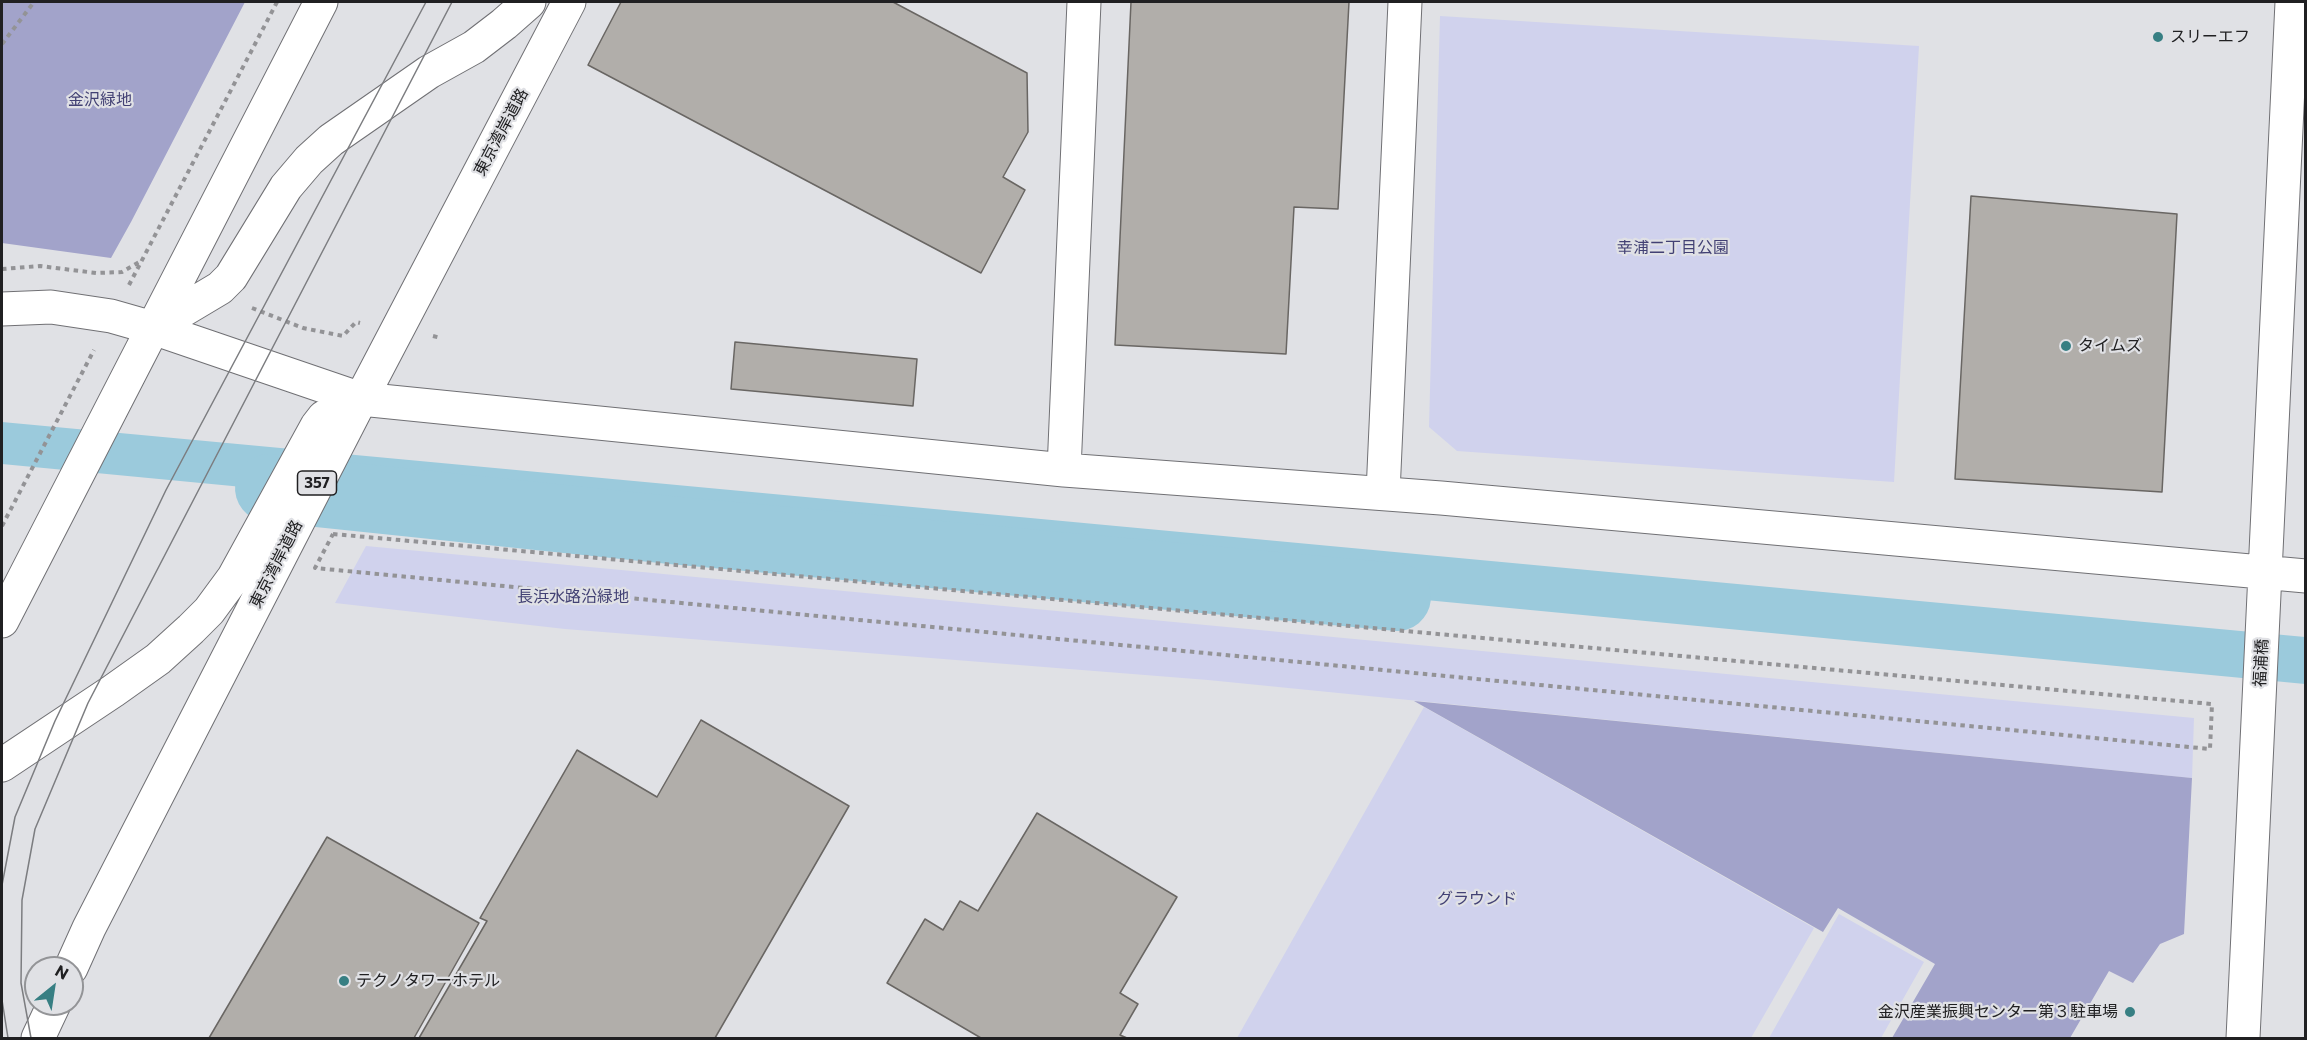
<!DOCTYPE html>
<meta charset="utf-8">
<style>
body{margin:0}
#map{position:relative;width:2307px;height:1040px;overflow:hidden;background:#e0e1e5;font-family:Commissioner,sans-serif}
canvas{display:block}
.frame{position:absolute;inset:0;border:3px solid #202022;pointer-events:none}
.north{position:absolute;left:24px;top:956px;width:60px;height:60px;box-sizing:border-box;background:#e0e1e5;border:2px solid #939497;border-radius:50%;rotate:30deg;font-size:16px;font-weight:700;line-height:24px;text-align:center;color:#202022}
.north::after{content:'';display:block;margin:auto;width:21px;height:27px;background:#377f83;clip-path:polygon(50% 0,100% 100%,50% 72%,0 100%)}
</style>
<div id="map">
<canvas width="2307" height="1040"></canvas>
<div class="frame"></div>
<div class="north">N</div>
</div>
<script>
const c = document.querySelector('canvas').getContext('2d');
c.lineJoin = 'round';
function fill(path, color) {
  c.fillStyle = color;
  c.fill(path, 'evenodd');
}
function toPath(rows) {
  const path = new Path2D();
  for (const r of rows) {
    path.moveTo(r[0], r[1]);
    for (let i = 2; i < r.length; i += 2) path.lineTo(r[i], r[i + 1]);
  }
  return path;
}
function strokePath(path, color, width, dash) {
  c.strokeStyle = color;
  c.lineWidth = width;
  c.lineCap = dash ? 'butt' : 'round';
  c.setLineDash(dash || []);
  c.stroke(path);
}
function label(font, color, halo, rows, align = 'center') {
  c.font = font + ' Commissioner,"Noto Sans JP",sans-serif';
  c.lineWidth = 4.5;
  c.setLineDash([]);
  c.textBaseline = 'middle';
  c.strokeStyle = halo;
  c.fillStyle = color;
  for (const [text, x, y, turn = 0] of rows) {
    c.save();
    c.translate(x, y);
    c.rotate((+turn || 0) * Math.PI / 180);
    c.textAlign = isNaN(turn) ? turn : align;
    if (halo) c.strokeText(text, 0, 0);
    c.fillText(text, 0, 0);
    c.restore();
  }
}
fill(toPath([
 [1440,16,1919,46,1894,482,1457,451,1429,427],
 [366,546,2194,718,2192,778,1208,680,565,629,335,603],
 [1424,707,1814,928,1751,1038,1237,1038],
 [1839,914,1924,962,1881,1038,1769,1038]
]), '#d0d2ed');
fill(toPath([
 [2,2,245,2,131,222,111,258,2,243],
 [1414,701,2192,778,2184,934,2160,944,2133,983,2109,971,2070,1038,1892,1038,1935,964,1838,908,1823,932]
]), '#a2a3ca');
fill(toPath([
 [2,422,2305,637,2305,684,2,464]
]), '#9bcadc');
strokePath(toPath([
 [269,488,670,530,1397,597]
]), '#9bcadc', 68);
const building = toPath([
 [621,2,893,2,1027,73,1028,132,1003,177,1025,190,981,273,588,65,621,2],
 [1131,2,1349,2,1338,209,1294,207,1286,354,1115,345,1131,2],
 [1971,196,2177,214,2162,492,1955,479,1971,196],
 [735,342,917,359,913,406,731,389,735,342],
 [701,720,849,806,715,1038,419,1038,487,921,480,918,577,750,657,797,701,720],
 [1037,813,1177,897,1120,993,1138,1004,1120,1035,1127,1038,981,1038,887,983,925,919,943,930,960,901,978,911,1037,813],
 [327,837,479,923,414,1038,209,1038,327,837]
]);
fill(building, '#b1aeaa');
strokePath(building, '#696663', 1.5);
const street = toPath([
 [2,309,51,307,111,316,153,328,361,399],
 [1383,493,1405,2]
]);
const secondary = toPath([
 [361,399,1064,470,1441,498,2306,576],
 [1064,470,1084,2],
 [2243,1038,2292,2]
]);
const highway = toPath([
 [153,328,220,288,231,277,286,187,309,160,331,140,429,72,474,47,504,24,529,2],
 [2,621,321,2],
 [2,765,113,691,158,659,191,629,209,611,234,577,317,426,324,417,361,399],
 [71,968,89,928,361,399,569,2],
 [38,1038,54,1004]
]);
strokePath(street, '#707074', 35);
strokePath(secondary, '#707074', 35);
strokePath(highway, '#707074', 35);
strokePath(toPath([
 [2,44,34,2],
 [2,269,40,266,96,273,122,272,141,261],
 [129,285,277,2],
 [252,308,303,328,343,336,356,322,360,323],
 [433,336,441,338],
 [2,526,94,350],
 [333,534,2212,704,2210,749,315,568,333,534]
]), '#939396', 4, [4.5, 4.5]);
strokePath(street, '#fff', 33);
strokePath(secondary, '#fff', 33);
strokePath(highway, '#fff', 33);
strokePath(toPath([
 [2,885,15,817,55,721,166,490,426,2],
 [2,1000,8,1038],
 [31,1038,21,983,22,900,35,829,88,703,452,2]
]), '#7c7d80', 1.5);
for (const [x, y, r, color] of [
 [2158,37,6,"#377f83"],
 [2066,346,6,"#377f83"],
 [344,981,6,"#377f83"],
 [2130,1012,6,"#377f83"]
]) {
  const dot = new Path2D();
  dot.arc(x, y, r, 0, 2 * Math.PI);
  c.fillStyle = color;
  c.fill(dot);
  strokePath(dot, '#e0e1e5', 2);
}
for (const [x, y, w] of [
 [317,483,39]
]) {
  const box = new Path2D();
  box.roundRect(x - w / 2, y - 12, w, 24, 4.5);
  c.fillStyle = '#e0e1e5';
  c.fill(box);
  strokePath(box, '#202022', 1.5);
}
label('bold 15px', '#202022', null, [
 ["357",317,483]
]);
label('16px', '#202022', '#e0e1e5', [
 ["スリーエフ",2170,37],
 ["タイムズ",2078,346],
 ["テクノタワーホテル",356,981],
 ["金沢産業振興センター第３駐車場",2118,1012,"right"]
], 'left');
label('16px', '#424174', '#e0e1e5', [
 ["金沢緑地",100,100],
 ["幸浦二丁目公園",1673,248],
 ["長浜水路沿緑地",573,597],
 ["グラウンド",1477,899]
]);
label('16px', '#202022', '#e0e1e5', [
 ["東京湾岸道路",501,132,-62],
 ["東京湾岸道路",276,564,-63],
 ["福浦橋",2261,663,-87]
]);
</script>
